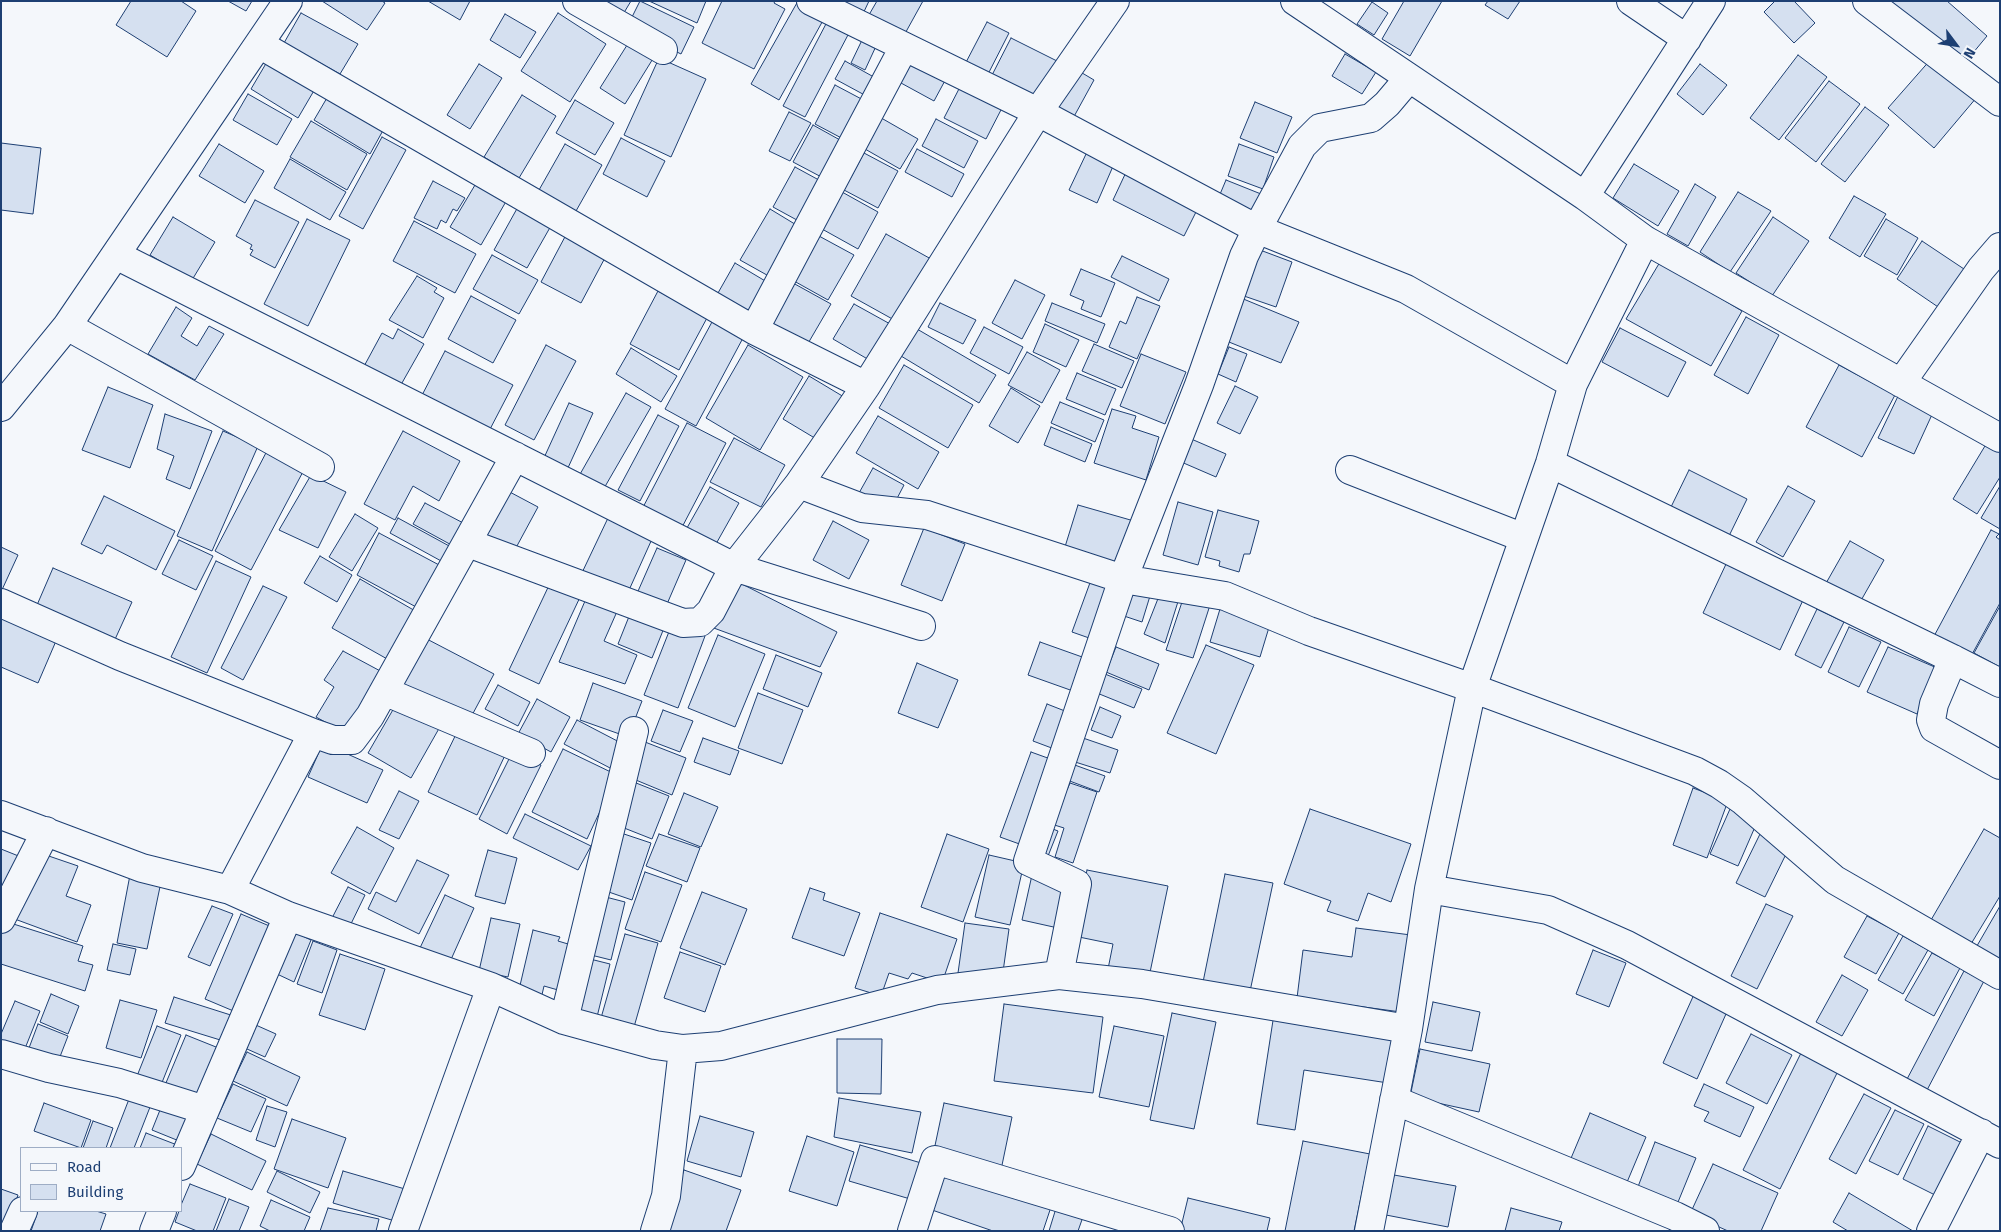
<!DOCTYPE html>
<style>
body{margin:0}
#map{position:relative;width:2001px;height:1232px;overflow:hidden;background:#f4f7fb;font-family:"Fira Sans",sans-serif}
canvas{display:block}
.frame{position:absolute;inset:0;border:2px solid #1d3f73;pointer-events:none}
.legend{position:absolute;left:20px;top:1147px;width:162px;height:65px;box-sizing:border-box;background:#f4f7fb;border:1px solid #9eadc5;margin:0;padding:6px 9px;list-style:none;font-size:15px;color:#1d3f73}
.legend li{display:flex;align-items:center;gap:10px;height:25px}
.legend b{width:25px;border:1px solid #9eadc5}
.north{position:absolute;left:1931px;top:20px;width:50px;height:50px;-webkit-text-stroke:4px #f4f7fb;paint-order:stroke;rotate:121deg;font-size:14px;font-weight:700;line-height:20px;text-align:center;color:#1d3f73}
.north::after{content:'';display:block;margin:auto;width:18px;height:22px;background:#1d3f73;clip-path:polygon(50% 0,100% 100%,50% 72%,0 100%)}
</style>
<div id="map">
<canvas width="2001" height="1232"></canvas>
<div class="frame"></div>
<ul class="legend">
<li><b style="height:6px;background:#f4f7fb"></b>Road</li>
<li><b style="height:14px;background:#d5e0f0"></b>Building</li>
</ul>
<div class="north">N</div>
</div>
<script>
const c = document.querySelector('canvas').getContext('2d');
c.lineJoin = 'round';
function fill(path, color) {
  c.fillStyle = color;
  c.fill(path, 'evenodd');
}
function toPath(rows) {
  const path = new Path2D();
  for (const r of rows) {
    path.moveTo(r[0], r[1]);
    for (let i = 2; i < r.length; i += 2) path.lineTo(r[i], r[i + 1]);
  }
  return path;
}
function strokePath(path, color, width, dash) {
  c.strokeStyle = color;
  c.lineWidth = width;
  c.lineCap = dash ? 'butt' : 'round';
  c.setLineDash(dash || []);
  c.stroke(path);
}
const building = toPath([
 [131,1,181,1,196,11,167,57,116,25,131,1],
 [228,1,252,1,246,11,228,1],
 [322,1,382,1,385,3,367,30,322,1],
 [428,1,470,1,460,20,428,1],
 [586,1,631,1,619,21,586,1],
 [640,1,694,27,681,54,627,27,640,1],
 [649,1,706,1,697,23,649,1],
 [722,1,775,1,774,3,785,9,754,69,702,43,722,1],
 [798,1,826,15,779,100,751,84,798,1],
 [826,1,869,1,861,18,826,1],
 [877,1,923,1,902,39,866,20,877,1],
 [1404,1,1442,1,1410,56,1382,39,1404,1],
 [1488,1,1520,1,1508,19,1485,5,1488,1],
 [1775,1,1794,1,1815,23,1794,43,1764,12,1775,1],
 [1888,1,1947,1,1987,36,1963,65,1888,1],
 [1372,2,1388,13,1374,35,1357,24,1372,2],
 [301,13,358,44,340,74,284,43,301,13],
 [558,13,606,44,570,102,521,71,558,13],
 [505,14,536,32,520,58,490,40,505,14],
 [827,22,849,33,805,117,783,106,827,22],
 [987,22,1009,33,985,80,963,68,987,22],
 [863,38,877,44,865,70,851,63,863,38],
 [1011,38,1057,61,1036,102,990,79,1011,38],
 [629,42,654,57,625,104,600,88,629,42],
 [905,51,948,75,934,101,890,77,905,51],
 [1345,54,1376,72,1362,94,1332,76,1345,54],
 [271,55,319,82,298,118,251,89,271,55],
 [1798,55,1827,77,1779,140,1750,118,1798,55],
 [659,58,706,79,671,157,624,135,659,58],
 [1932,58,1977,97,1934,148,1888,108,1932,58],
 [845,61,881,81,872,99,835,79,845,61],
 [479,64,502,78,470,129,447,115,479,64],
 [1700,64,1727,85,1703,115,1677,94,1700,64],
 [1072,67,1094,80,1071,122,1048,109,1072,67],
 [1829,81,1860,104,1816,162,1785,138,1829,81],
 [835,85,869,103,849,142,815,124,835,85],
 [961,85,1003,106,986,139,944,118,961,85],
 [331,91,386,125,370,154,314,120,331,91],
 [248,94,292,119,277,145,233,120,248,94],
 [522,95,556,116,519,178,484,157,522,95],
 [575,100,614,123,595,155,556,133,575,100],
 [1255,102,1292,117,1277,153,1240,138,1255,102],
 [1865,107,1889,125,1845,182,1821,164,1865,107],
 [789,112,811,123,790,161,769,151,789,112],
 [876,115,918,139,900,169,865,149,876,115],
 [936,119,978,141,964,168,922,146,936,119],
 [311,121,367,154,347,190,290,157,311,121],
 [813,125,849,145,829,181,793,162,813,125],
 [382,137,406,150,363,229,339,216,382,137],
 [621,138,665,161,647,197,603,174,621,138],
 [1,143,41,148,33,214,1,210,1,143],
 [219,144,264,171,245,203,199,176,219,144],
 [565,144,602,165,576,211,539,190,565,144],
 [1239,144,1274,157,1263,189,1228,176,1239,144],
 [917,149,964,174,952,197,905,172,917,149],
 [1087,152,1114,164,1097,203,1069,190,1087,152],
 [864,153,898,171,878,208,844,190,864,153],
 [290,159,346,192,330,220,274,188,290,159],
 [1634,164,1679,191,1658,226,1613,198,1634,164],
 [795,167,828,185,806,225,773,207,795,167],
 [1128,168,1200,204,1184,236,1113,200,1128,168],
 [478,180,508,198,481,245,450,227,478,180],
 [1226,180,1261,194,1253,214,1218,199,1226,180],
 [433,181,465,198,457,211,453,209,446,223,441,220,437,229,414,218,433,181],
 [1695,184,1716,197,1688,246,1667,234,1695,184],
 [842,192,878,212,858,249,822,229,842,192],
 [1738,192,1771,211,1730,272,1700,252,1738,192],
 [1854,196,1886,214,1860,257,1829,238,1854,196],
 [255,200,299,222,275,268,250,255,253,250,250,249,252,245,236,236,255,200],
 [519,205,552,224,527,268,494,250,519,205],
 [770,209,803,229,774,279,740,260,770,209],
 [173,217,215,242,192,280,150,255,173,217],
 [1773,217,1809,241,1772,296,1736,273,1773,217],
 [307,219,350,240,308,326,264,304,307,219],
 [1886,219,1918,238,1897,275,1864,256,1886,219],
 [414,221,476,254,455,293,393,261,414,221],
 [567,233,607,254,581,303,541,282,567,233],
 [886,234,931,259,896,321,851,296,886,234],
 [819,236,854,255,828,300,794,281,819,236],
 [1922,241,1970,273,1944,311,1897,279,1922,241],
 [1260,250,1292,262,1276,307,1244,296,1260,250],
 [492,255,538,280,519,314,473,289,492,255],
 [1122,256,1169,279,1159,301,1111,277,1122,256],
 [1660,262,1742,311,1711,366,1626,319,1660,262],
 [735,263,772,285,752,322,714,300,735,263],
 [1081,269,1115,283,1101,317,1081,309,1084,301,1070,295,1081,269],
 [417,276,437,288,434,292,444,298,423,338,389,320,417,276],
 [1015,280,1045,295,1022,339,992,323,1015,280],
 [793,283,831,304,803,352,765,331,793,283],
 [658,291,707,318,679,370,630,344,658,291],
 [471,296,516,320,493,363,448,339,471,296],
 [1137,297,1160,306,1137,359,1109,347,1120,321,1126,324,1137,297],
 [1241,298,1299,322,1281,363,1224,340,1241,298],
 [940,303,976,320,963,344,928,327,940,303],
 [1052,303,1105,324,1097,343,1045,321,1052,303],
 [854,304,892,325,871,361,833,339,854,304],
 [176,307,192,318,181,336,197,346,209,326,224,334,195,380,148,354,176,307],
 [1746,317,1779,335,1748,394,1714,375,1746,317],
 [712,322,743,338,696,426,665,409,712,322],
 [1045,324,1079,340,1066,367,1033,352,1045,324],
 [984,327,1023,347,1009,374,970,353,984,327],
 [1620,328,1686,362,1668,397,1602,362,1620,328],
 [398,329,424,344,398,390,362,370,382,333,393,339,398,329],
 [917,329,996,375,979,403,901,356,917,329],
 [1094,344,1134,361,1122,388,1082,371,1094,344],
 [546,345,576,361,534,440,505,425,546,345],
 [748,345,803,377,760,450,706,418,748,345],
 [1229,347,1247,354,1236,382,1218,374,1229,347],
 [631,348,677,376,661,402,616,374,631,348],
 [445,351,513,385,488,433,420,399,445,351],
 [1027,352,1060,370,1042,403,1008,385,1027,352],
 [1141,354,1186,372,1165,424,1120,406,1141,354],
 [904,365,973,405,948,448,879,408,904,365],
 [1839,365,1895,395,1862,457,1806,427,1839,365],
 [1077,373,1116,389,1105,415,1066,399,1077,373],
 [809,376,849,400,823,443,783,419,809,376],
 [1235,386,1258,397,1240,434,1217,423,1235,386],
 [108,387,153,405,130,468,82,450,108,387],
 [1011,388,1040,406,1018,443,989,426,1011,388],
 [1900,392,1935,408,1914,454,1878,438,1900,392],
 [626,393,651,407,603,490,579,476,626,393],
 [1060,402,1104,420,1095,442,1051,423,1060,402],
 [569,403,593,413,567,470,543,460,569,403],
 [1112,409,1136,416,1132,428,1159,437,1146,480,1094,463,1112,409],
 [165,414,212,431,190,489,166,479,174,456,157,449,165,414],
 [658,415,679,426,640,501,618,490,658,415],
 [878,416,939,452,918,489,856,453,878,416],
 [687,423,726,443,679,533,640,513,687,423],
 [1051,427,1092,444,1085,462,1044,445,1051,427],
 [223,431,258,446,212,551,177,536,223,431],
 [403,431,460,461,439,501,413,486,395,520,364,504,403,431],
 [1182,435,1226,454,1216,477,1172,458,1182,435],
 [734,438,785,465,761,507,710,482,734,438],
 [1988,441,2000,448,2000,477,1977,514,1953,499,1988,441],
 [269,447,306,466,251,570,215,551,269,447],
 [873,468,904,485,891,510,859,493,873,468],
 [1689,470,1747,499,1729,536,1671,507,1689,470],
 [311,475,346,492,318,548,279,530,311,475],
 [1788,486,1815,501,1783,557,1756,542,1788,486],
 [2000,486,2000,529,1981,518,2000,486],
 [710,487,739,503,712,551,683,535,710,487],
 [506,490,538,507,511,557,480,540,506,490],
 [104,496,175,531,156,570,107,545,102,554,81,544,104,496],
 [1178,502,1213,512,1198,565,1163,555,1178,502],
 [425,503,469,526,457,548,413,524,425,503],
 [1078,505,1134,521,1120,566,1064,550,1078,505],
 [1218,510,1259,521,1250,554,1244,554,1239,572,1219,566,1220,561,1205,557,1218,510],
 [355,514,378,528,352,571,329,557,355,514],
 [398,518,451,547,443,562,390,533,398,518],
 [608,518,652,539,625,599,579,579,608,518],
 [833,521,869,540,849,579,813,560,833,521],
 [924,528,965,544,942,601,901,585,924,528],
 [1991,530,1999,534,1996,537,2000,540,2000,603,1970,658,1933,638,1991,530],
 [379,533,441,566,418,608,357,575,379,533],
 [179,540,213,556,196,590,162,574,179,540],
 [1850,541,1884,560,1859,604,1825,585,1850,541],
 [1,547,18,555,1,592,1,547],
 [657,548,686,560,664,611,635,598,657,548],
 [320,556,352,575,337,602,304,583,320,556],
 [216,561,251,577,207,673,171,657,216,561],
 [1727,562,1804,598,1780,650,1703,613,1727,562],
 [53,568,132,602,112,646,34,612,53,568],
 [360,579,417,612,389,660,332,628,360,579],
 [552,579,582,593,539,684,509,670,552,579],
 [734,580,837,632,820,667,711,627,734,580],
 [1091,580,1111,587,1092,639,1072,632,1091,580],
 [263,586,287,597,243,680,221,668,263,586],
 [1132,591,1150,596,1142,622,1124,616,1132,591],
 [1161,591,1181,592,1165,643,1144,634,1161,591],
 [1185,593,1211,602,1193,658,1166,650,1185,593],
 [588,594,619,607,604,641,637,655,625,684,559,662,588,594],
 [2000,606,2000,667,1974,653,2000,606],
 [1,609,59,634,38,683,1,667,1,609],
 [632,609,666,623,652,658,618,644,632,609],
 [1220,609,1270,624,1260,657,1210,642,1220,609],
 [1817,609,1844,622,1821,668,1795,655,1817,609],
 [672,624,705,636,678,708,644,695,672,624],
 [1849,627,1881,642,1859,687,1828,672,1849,627],
 [718,635,765,654,735,727,688,708,718,635],
 [423,637,494,674,470,719,400,682,423,637],
 [1040,642,1085,658,1073,691,1028,675,1040,642],
 [1206,645,1254,665,1216,754,1167,733,1206,645],
 [1116,647,1159,664,1149,690,1106,672,1116,647],
 [1888,647,1937,668,1917,714,1867,692,1888,647],
 [343,651,384,673,349,735,316,717,334,687,324,680,343,651],
 [776,655,822,673,808,707,763,689,776,655],
 [917,663,958,680,938,728,898,713,917,663],
 [1100,672,1142,689,1134,708,1092,691,1100,672],
 [593,683,642,701,628,737,580,720,593,683],
 [498,685,530,702,518,726,485,709,498,685],
 [758,693,803,710,782,764,738,748,758,693],
 [537,699,570,717,551,752,518,734,537,699],
 [398,701,441,725,411,778,368,753,398,701],
 [1047,704,1070,713,1057,750,1033,741,1047,704],
 [1100,707,1121,716,1112,738,1091,730,1100,707],
 [663,710,693,721,680,752,651,741,663,710],
 [577,720,625,745,612,769,564,744,577,720],
 [459,728,507,751,477,815,428,792,459,728],
 [1080,737,1118,750,1110,773,1072,761,1080,737],
 [703,738,739,751,730,775,694,762,703,738],
 [645,742,686,758,672,795,631,778,645,742],
 [323,743,383,770,367,803,308,777,323,743],
 [563,749,617,775,587,839,532,812,563,749],
 [513,751,541,765,507,834,479,819,513,751],
 [1031,752,1056,761,1025,846,1000,837,1031,752],
 [1072,764,1105,776,1099,792,1067,780,1072,764],
 [631,781,669,796,652,839,614,824,631,781],
 [1070,783,1097,792,1073,863,1055,857,1064,828,1048,823,1060,788,1067,790,1070,783],
 [1693,788,1728,801,1707,858,1673,845,1693,788],
 [399,791,419,801,399,839,379,830,399,791],
 [684,793,718,807,701,847,668,834,684,793],
 [1310,809,1411,844,1391,902,1368,893,1358,921,1327,911,1331,901,1284,884,1310,809],
 [1730,809,1758,820,1738,866,1710,854,1730,809],
 [525,814,591,846,578,870,513,838,525,814],
 [1045,826,1058,831,1048,856,1036,851,1045,826],
 [357,827,394,848,370,894,331,873,357,827],
 [1984,829,2000,838,2000,896,1971,944,1931,920,1984,829],
 [618,832,651,843,632,900,600,889,618,832],
 [659,834,700,848,687,882,646,866,659,834],
 [947,834,989,849,963,922,921,907,947,834],
 [1760,834,1789,848,1765,897,1736,883,1760,834],
 [1,849,21,857,1,903,1,849],
 [488,850,517,858,505,904,475,896,488,850],
 [37,852,78,866,66,896,91,905,77,942,12,918,37,852],
 [989,855,1024,863,1010,925,975,917,989,855],
 [417,860,449,875,419,934,368,909,376,892,396,902,417,860],
 [1087,870,1168,886,1148,982,1107,974,1113,944,1074,936,1087,870],
 [645,872,682,885,661,942,625,929,645,872],
 [1225,874,1273,883,1249,996,1202,987,1225,874],
 [130,875,161,882,147,949,117,943,130,875],
 [1032,875,1067,883,1058,928,1022,920,1032,875],
 [348,887,365,895,348,930,331,920,348,887],
 [810,888,825,893,823,900,860,913,844,956,792,938,810,888],
 [702,892,747,909,725,965,680,948,702,892],
 [445,895,474,908,449,964,419,950,445,895],
 [598,895,625,902,611,960,583,953,598,895],
 [1766,904,1793,916,1757,989,1731,976,1766,904],
 [212,906,233,914,210,966,188,957,212,906],
 [2000,906,2000,966,1974,951,2000,906],
 [880,913,957,939,942,983,912,973,908,979,889,973,881,996,855,988,880,913],
 [241,914,279,930,243,1015,205,999,241,914],
 [1867,916,1899,933,1876,974,1844,957,1867,916],
 [491,918,520,924,508,977,479,971,491,918],
 [4,921,83,946,78,961,93,965,85,991,1,964,1,929,4,921],
 [965,923,1009,929,1002,979,958,973,965,923],
 [1356,928,1411,935,1401,1012,1297,998,1303,950,1352,957,1356,928],
 [533,930,560,937,558,941,568,944,558,990,544,986,541,999,518,994,533,930],
 [294,932,311,940,294,982,277,974,294,932],
 [625,934,658,943,634,1027,601,1018,625,934],
 [1903,936,1928,950,1903,994,1878,980,1903,936],
 [313,941,337,950,322,993,297,984,313,941],
 [113,944,136,949,130,975,107,970,113,944],
 [1593,950,1626,963,1609,1007,1576,994,1593,950],
 [680,952,721,966,705,1012,664,998,680,952],
 [1932,953,1960,968,1934,1016,1905,1000,1932,953],
 [340,954,385,969,365,1030,319,1015,340,954],
 [582,957,610,964,596,1021,568,1014,582,957],
 [1964,971,1984,981,1926,1092,1906,1081,1964,971],
 [1842,975,1868,990,1842,1036,1816,1022,1842,975],
 [1696,990,1730,1005,1697,1079,1663,1063,1696,990],
 [51,994,79,1006,68,1034,40,1022,51,994],
 [174,997,237,1017,230,1043,165,1023,174,997],
 [120,1000,157,1010,141,1058,106,1048,120,1000],
 [15,1001,40,1011,22,1056,1,1048,1,1034,15,1001],
 [1433,1002,1480,1012,1472,1051,1425,1042,1433,1002],
 [1004,1004,1103,1017,1093,1093,994,1081,1004,1004],
 [1172,1013,1216,1022,1194,1129,1150,1120,1172,1013],
 [1274,1014,1396,1032,1388,1083,1304,1070,1295,1130,1257,1124,1274,1014],
 [249,1022,276,1034,265,1057,238,1045,249,1022],
 [38,1024,68,1036,56,1067,26,1056,38,1024],
 [157,1026,181,1035,159,1090,135,1081,157,1026],
 [1114,1026,1164,1036,1149,1107,1099,1097,1114,1026],
 [1751,1034,1792,1055,1767,1104,1726,1083,1751,1034],
 [186,1035,226,1051,204,1106,163,1090,186,1035],
 [837,1039,882,1039,881,1094,837,1093,837,1039],
 [1420,1049,1490,1064,1479,1112,1410,1097,1420,1049],
 [1802,1051,1839,1069,1780,1189,1743,1170,1802,1051],
 [247,1052,300,1077,287,1106,233,1081,247,1052],
 [233,1084,266,1099,251,1132,217,1118,233,1084],
 [1704,1084,1754,1107,1740,1137,1704,1121,1709,1112,1694,1106,1704,1084],
 [131,1094,152,1102,134,1148,110,1148,131,1094],
 [1864,1094,1891,1108,1856,1174,1829,1159,1864,1094],
 [839,1098,921,1112,912,1153,834,1137,839,1098],
 [164,1100,201,1115,189,1145,152,1130,164,1100],
 [44,1103,91,1120,81,1148,34,1131,44,1103],
 [944,1103,1012,1117,1001,1170,933,1155,944,1103],
 [267,1106,287,1112,275,1147,256,1140,267,1106],
 [1895,1110,1924,1124,1898,1175,1869,1161,1895,1110],
 [1590,1113,1646,1137,1625,1187,1569,1163,1590,1113],
 [700,1116,754,1132,741,1177,687,1161,700,1116],
 [292,1119,346,1138,328,1188,274,1169,292,1119],
 [93,1121,113,1128,106,1148,83,1148,93,1121],
 [1928,1126,1964,1144,1939,1197,1903,1179,1928,1126],
 [146,1133,185,1148,140,1148,146,1133],
 [211,1134,266,1161,252,1190,197,1164,211,1134],
 [807,1136,854,1152,837,1206,789,1191,807,1136],
 [1303,1141,1370,1154,1354,1231,1285,1231,1303,1141],
 [1655,1142,1696,1158,1676,1207,1636,1192,1655,1142],
 [860,1145,928,1165,917,1201,849,1181,860,1145],
 [1713,1164,1778,1193,1761,1231,1728,1231,1690,1214,1713,1164],
 [684,1170,741,1190,726,1231,662,1231,684,1170],
 [277,1171,320,1192,310,1213,267,1192,277,1171],
 [343,1171,405,1189,395,1221,333,1203,343,1171],
 [946,1171,1051,1207,1043,1231,993,1231,932,1210,946,1171],
 [1394,1175,1456,1186,1448,1227,1386,1215,1394,1175],
 [190,1184,226,1198,213,1231,197,1231,175,1222,179,1211,181,1211,181,1205,190,1184],
 [1,1189,18,1195,5,1231,1,1231,1,1189],
 [1849,1193,1913,1231,1848,1231,1833,1222,1849,1193],
 [1188,1198,1270,1218,1267,1231,1180,1231,1188,1198],
 [229,1199,249,1207,239,1231,216,1231,229,1199],
 [271,1200,310,1217,304,1231,270,1231,260,1226,271,1200],
 [1057,1205,1084,1214,1078,1231,1049,1231,1057,1205],
 [328,1208,379,1219,376,1231,320,1231,328,1208],
 [1511,1208,1562,1222,1559,1231,1505,1231,1511,1208],
 [38,1211,96,1211,106,1214,100,1231,31,1231,38,1211]
]);
fill(building, '#d5e0f0');
strokePath(building, '#1d3f73', 1);
const minor = toPath([
 [577,1,663,50],
 [811,1,1038,112,1257,229,1406,289,1573,384],
 [1295,1,1585,196,1645,240,2000,438],
 [1631,1,1687,39],
 [1867,1,2000,102],
 [259,44,754,330,866,386],
 [1585,196,1711,1],
 [116,255,734,567,921,626],
 [67,326,320,467],
 [754,330,904,47],
 [1901,383,1981,269,2000,247],
 [1,407,67,326,288,1],
 [1550,463,1953,659,2000,683],
 [1350,470,1524,538],
 [799,484,862,508,927,515,1123,579,1225,596,1309,631,1472,688,1695,771,1719,784,1742,800,1835,880,2000,975],
 [468,543,683,623,700,622,711,611,734,567,799,484,866,386,1038,112,1115,1],
 [1,603,120,656,313,733],
 [1953,659,1934,704,1931,720,1934,728,2000,765],
 [384,691,531,753],
 [1,815,142,868,230,890,288,916,491,987,564,1020,655,1045,683,1049,721,1046,937,990,1059,975,1142,984,1408,1029],
 [1429,889,1548,910,1627,945,2000,1144],
 [230,890,313,733,333,740,352,740,370,716,515,456],
 [1,919,46,831],
 [1059,975,1077,884,1028,861,1123,579,1199,385,1244,256,1257,229,1302,146,1320,128,1371,118,1387,104,1409,78],
 [564,1020,634,731],
 [1,1054,49,1068,119,1083,205,1110],
 [1394,1100,1675,1216,1705,1231],
 [181,1166,288,916],
 [14,1231,23,1211],
 [154,1231,162,1211],
 [403,1231,491,987],
 [655,1231,666,1196,683,1049],
 [912,1231,935,1160,1170,1231],
 [1369,1231,1408,1029,1429,889,1472,688,1550,463,1573,384,1645,240],
 [1931,1231,1981,1133]
]);
strokePath(minor, '#1d3f73', 30);
strokePath(minor, '#f4f7fb', 28);
</script>
